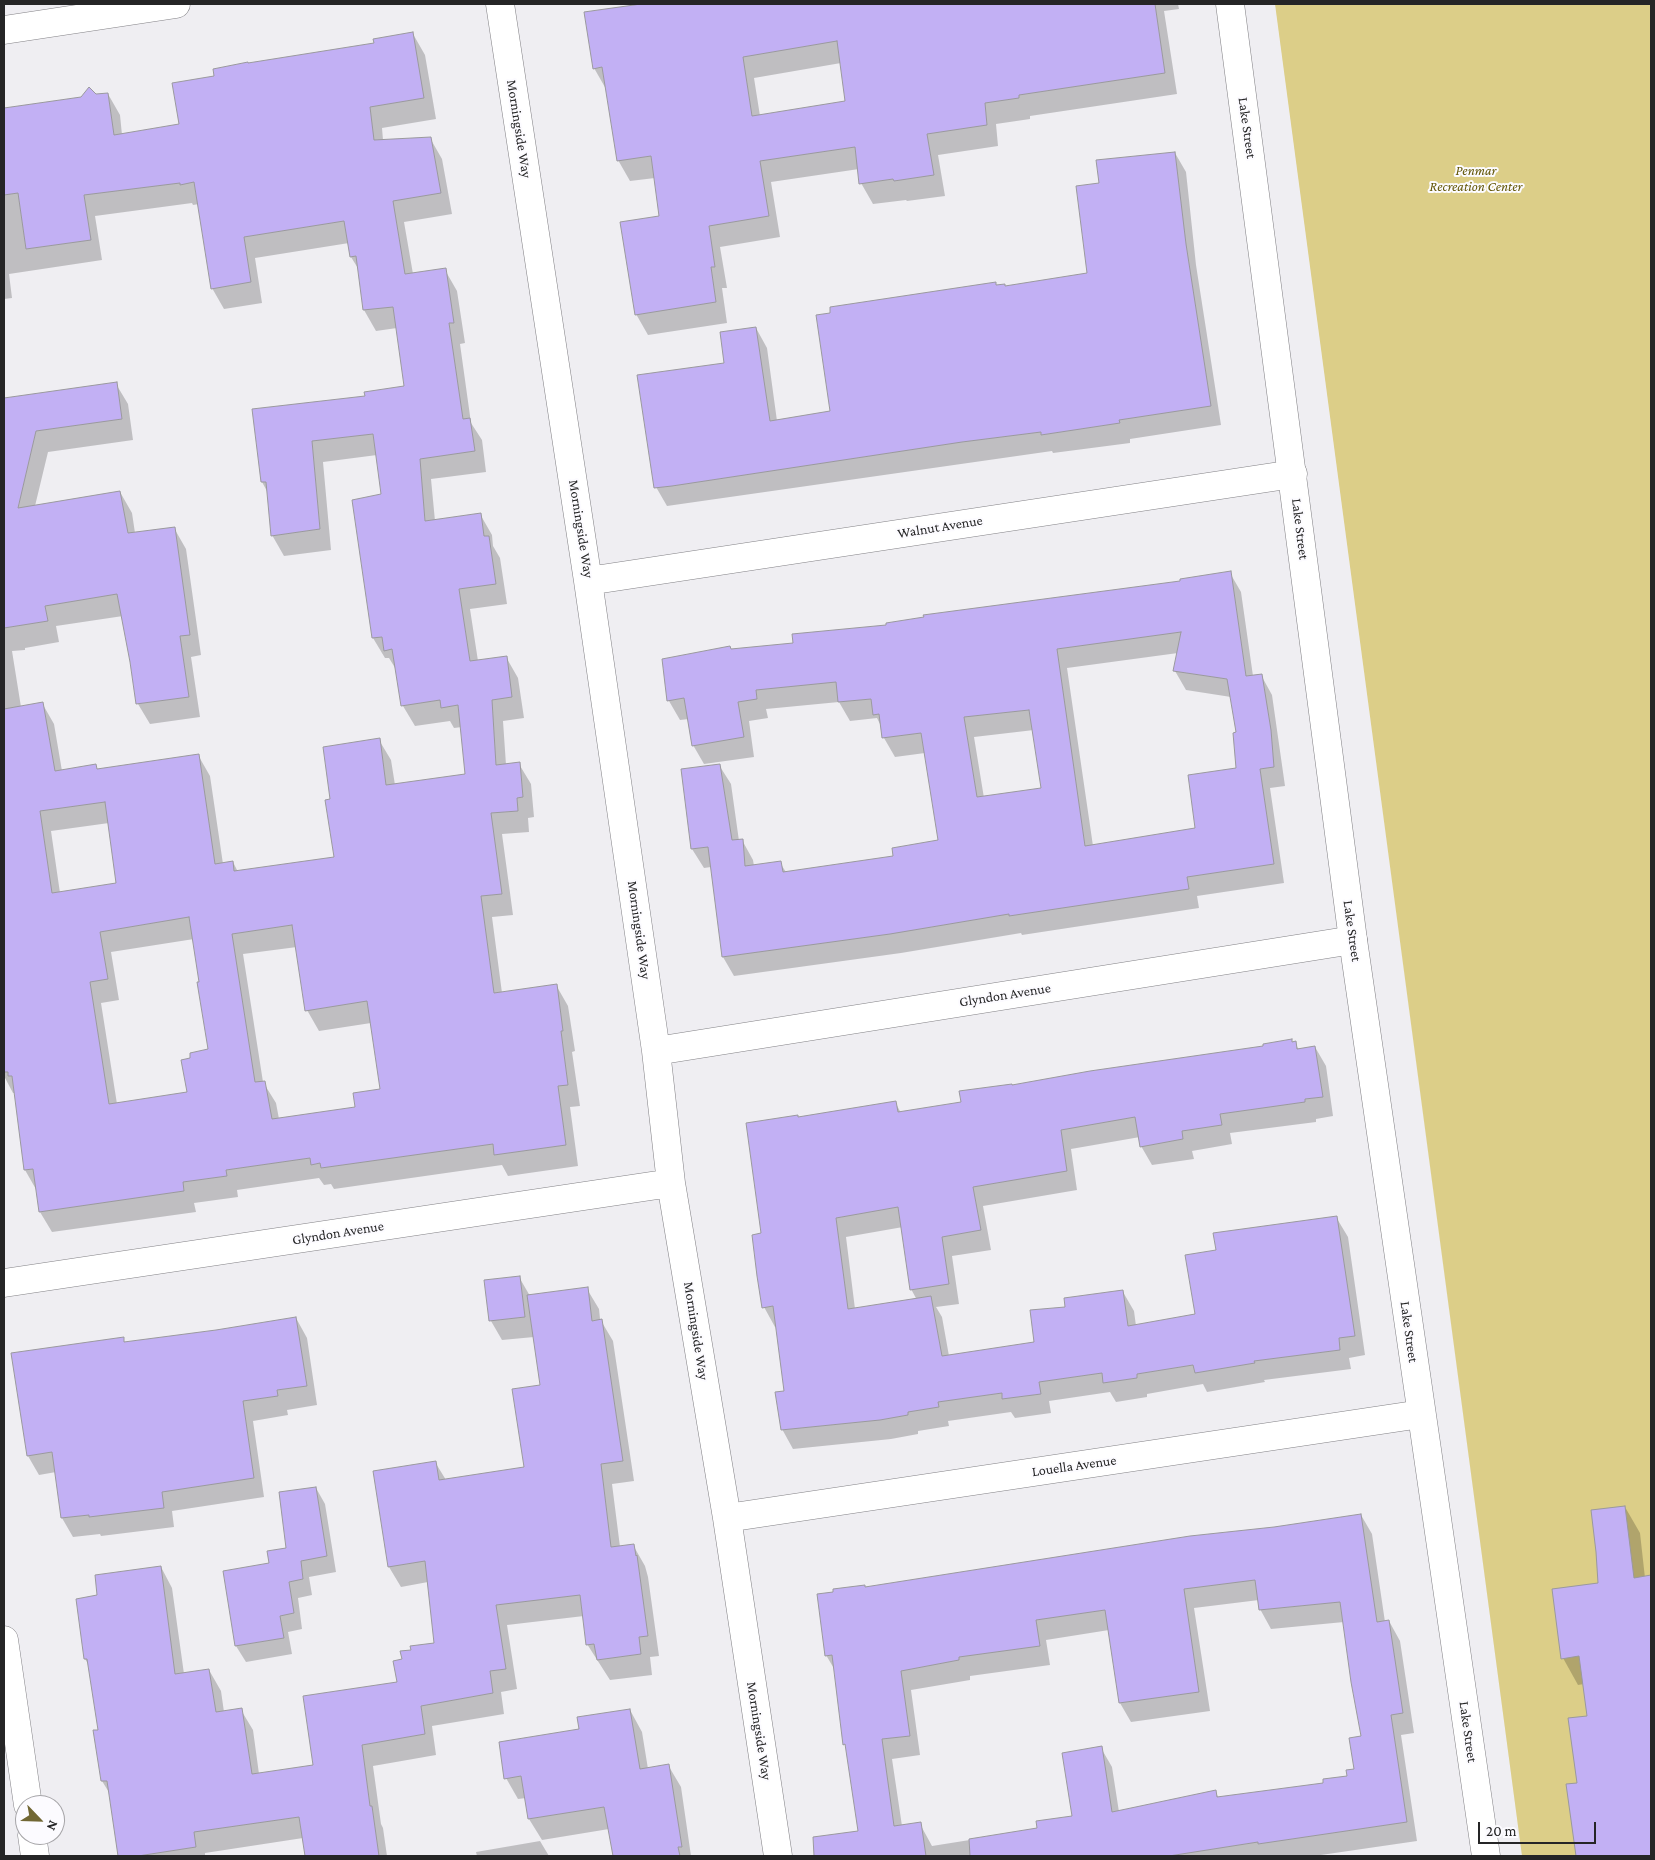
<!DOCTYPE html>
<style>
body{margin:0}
#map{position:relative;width:1655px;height:1860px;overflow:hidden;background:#efeef2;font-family:"Crimson Pro",serif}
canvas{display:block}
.frame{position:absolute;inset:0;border:5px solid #252526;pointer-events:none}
.north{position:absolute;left:15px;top:1795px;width:50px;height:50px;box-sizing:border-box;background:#fcfbff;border:1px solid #a6a5a8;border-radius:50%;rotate:114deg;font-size:14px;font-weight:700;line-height:20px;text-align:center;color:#252526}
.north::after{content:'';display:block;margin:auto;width:18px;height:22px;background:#716734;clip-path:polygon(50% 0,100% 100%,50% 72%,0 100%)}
.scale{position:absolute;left:1478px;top:1822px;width:118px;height:22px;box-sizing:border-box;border:2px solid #252526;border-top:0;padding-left:6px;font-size:15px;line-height:18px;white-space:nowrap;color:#252526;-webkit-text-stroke:4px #fcfbff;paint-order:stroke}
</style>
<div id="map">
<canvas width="1655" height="1860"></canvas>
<div class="frame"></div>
<div class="north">N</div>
<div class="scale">20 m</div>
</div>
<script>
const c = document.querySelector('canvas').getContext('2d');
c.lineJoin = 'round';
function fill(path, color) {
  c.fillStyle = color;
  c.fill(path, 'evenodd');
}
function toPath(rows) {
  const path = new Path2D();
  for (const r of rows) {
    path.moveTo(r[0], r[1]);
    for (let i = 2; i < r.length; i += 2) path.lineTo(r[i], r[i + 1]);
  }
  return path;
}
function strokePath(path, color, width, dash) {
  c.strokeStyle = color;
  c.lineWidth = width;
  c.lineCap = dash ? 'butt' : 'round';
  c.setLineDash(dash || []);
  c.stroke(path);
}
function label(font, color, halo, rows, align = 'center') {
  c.font = font + ' "Crimson Pro",serif';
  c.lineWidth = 4;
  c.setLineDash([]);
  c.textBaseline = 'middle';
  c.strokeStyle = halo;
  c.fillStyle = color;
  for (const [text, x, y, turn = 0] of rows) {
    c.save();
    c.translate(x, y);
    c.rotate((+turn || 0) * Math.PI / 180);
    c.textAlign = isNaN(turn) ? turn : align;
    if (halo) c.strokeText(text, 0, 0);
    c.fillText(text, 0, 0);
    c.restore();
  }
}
fill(toPath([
 [1275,4,1651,4,1651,1856,1522,1856]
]), '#dcce88');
fill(toPath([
 [650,4,1178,4,1179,9,1164,11,1177,94,1030,116,1030,119,996,124,998,146,938,155,945,196,907,201,906,200,873,204,861,183,859,169,771,182,780,237,720,247,727,288,722,288,727,323,648,335,636,314,661,217,655,178,630,181,618,160,606,89,594,68,585,13],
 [841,63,847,102,760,116,754,78],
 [413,34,425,55,436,119,382,128,383,140,430,138,442,159,452,214,404,222,413,274,445,270,457,291,465,343,460,344,471,423,482,440,486,472,431,479,435,521,480,514,492,535,493,546,500,558,507,604,470,609,478,661,506,657,518,678,524,718,503,721,506,765,519,764,531,784,534,817,528,818,529,832,502,834,513,915,492,917,502,993,556,985,568,1006,575,1051,572,1052,580,1106,570,1107,578,1166,508,1176,502,1165,334,1189,331,1184,324,1185,319,1178,237,1190,238,1197,194,1203,196,1212,52,1232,40,1212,37,1191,25,1170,16,1093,13,1093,4,1076,4,1025,9,1024,4,992,4,399,116,384,128,404,133,440,48,452,35,506,120,492,132,513,135,533,174,528,186,549,201,655,191,657,200,717,150,724,138,704,123,616,56,626,59,642,25,648,25,650,12,651,21,707,42,703,54,724,62,771,95,766,98,770,198,755,210,776,223,864,233,862,238,872,335,858,332,800,379,740,391,760,395,785,467,775,462,727,454,728,450,721,415,726,403,706,397,671,389,658,385,658,373,638,383,495,377,455,323,462,331,550,284,556,272,535,268,493,262,482,254,410,366,397,405,387,397,328,376,331,364,310,359,270,351,257,349,243,255,258,262,303,224,309,212,288,199,204,193,205,192,203,95,216,102,260,9,274,12,298,4,299,4,109,108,94,120,115,122,135,181,125,215,77,248,64,375,44],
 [109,823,118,884,60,893,51,831],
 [194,939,209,1050,192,1059,188,1093,117,1104,101,1003,119,1000,111,952],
 [297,947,307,1010,319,1031,371,1023,381,1090,356,1108,279,1119,276,1103,263,1082,243,954],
 [1175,153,1186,172,1196,265,1221,425,1130,439,1130,443,1053,453,1052,451,667,506,656,487,726,364,756,328,767,348,777,421,831,412,995,283,997,286,1005,287,1088,274,1100,184],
 [1230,573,1241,592,1253,676,1261,675,1272,695,1285,786,1270,788,1284,883,1197,896,1199,908,1022,935,1021,933,901,953,734,976,723,957,711,867,704,868,692,849,719,765,731,784,739,841,742,840,753,860,754,866,780,863,786,872,895,857,939,841,925,753,895,757,884,738,882,728,877,718,850,721,839,702,766,709,768,718,749,721,754,757,704,764,693,745,689,719,680,720,669,701,731,650,794,644,888,626,1182,582],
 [1178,653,1175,671,1186,690,1231,697,1237,734,1238,769,1197,829,1093,846,1067,668],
 [1034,730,1042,789,984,798,974,737],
 [1291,1040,1293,1043,1295,1043,1299,1050,1315,1047,1326,1066,1333,1116,1316,1119,1316,1122,1230,1133,1232,1144,1192,1151,1194,1159,1152,1165,1141,1146,1140,1137,1071,1149,1077,1190,983,1206,991,1250,952,1256,959,1304,936,1307,942,1317,949,1356,1036,1343,1066,1308,1123,1292,1134,1311,1136,1326,1196,1315,1217,1251,1336,1217,1348,1237,1365,1355,1349,1358,1351,1369,1264,1380,1265,1382,1207,1392,1203,1384,1147,1394,1147,1397,1116,1402,1110,1392,1049,1401,1051,1413,1015,1418,1011,1412,948,1421,949,1426,918,1431,918,1434,891,1439,793,1449,782,1429,786,1392,777,1326,775,1327,764,1307,762,1234,798,1118,895,1102,901,1113,963,1103,1012,1086,1264,1047],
 [903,1227,911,1289,917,1300,855,1309,846,1237],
 [519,1277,530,1296,587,1289,599,1309,600,1319,613,1341,634,1481,612,1484,620,1547,633,1545,645,1566,648,1577,659,1656,650,1657,652,1675,610,1680,587,1644,584,1616,507,1625,517,1689,501,1692,504,1714,432,1726,436,1755,373,1766,381,1824,383,1828,387,1856,306,1856,303,1838,205,1853,205,1856,118,1856,110,1794,102,1781,95,1731,99,1731,89,1665,85,1659,98,1596,161,1567,172,1588,184,1674,209,1670,221,1691,224,1712,241,1710,253,1730,259,1774,315,1766,398,1683,403,1660,435,1644,428,1582,401,1587,389,1567,435,1462,446,1480,525,1468,542,1386,534,1337,502,1340,491,1321,486,1281],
 [296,1318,307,1338,317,1405,287,1410,288,1415,253,1421,264,1497,172,1511,174,1527,101,1536,100,1534,73,1537,62,1518,56,1472,39,1475,28,1456,123,1339,125,1343,216,1331],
 [316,1488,325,1504,336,1572,309,1577,312,1595,298,1598,302,1629,288,1632,292,1654,246,1662,236,1646,224,1572,270,1564,288,1549],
 [1625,1507,1640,1533,1645,1578,1651,1577,1651,1856,1577,1856,1568,1785,1579,1784,1588,1717,1584,1684,1578,1685,1563,1658,1600,1584],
 [1361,1515,1372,1534,1385,1622,1389,1621,1400,1641,1414,1733,1401,1735,1417,1841,1314,1856,855,1856,854,1850,861,1849,847,1749,845,1744,836,1672,826,1655,866,1589],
 [1259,1600,1260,1609,1271,1629,1344,1622,1362,1737,1355,1770,1349,1777,1325,1784,1219,1798,1215,1792,1119,1812,1112,1767,1101,1748,1073,1817,1039,1829,932,1846,920,1824,902,1826,892,1759,920,1755,911,1690,970,1680,970,1676,1050,1665,1046,1640,1109,1630,1120,1703,1131,1722,1210,1711,1194,1608],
 [630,1710,642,1732,648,1769,668,1765,681,1787,691,1856,614,1856,609,1829,542,1840,529,1819,526,1798,518,1799,506,1778,581,1730],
 [540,1841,549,1856,477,1856,476,1852]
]), '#0003');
const building = toPath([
 [641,4,1155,4,1165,73,1019,95,1019,98,985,103,987,125,927,134,934,175,894,181,893,179,859,184,855,147,760,161,769,216,709,226,715,267,711,267,716,302,635,315,620,222,659,216,651,156,617,161,602,67,593,69,584,12,641,4],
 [837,41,845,101,752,116,743,57,837,41],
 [413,32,424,98,370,107,374,140,431,137,441,193,393,201,405,274,446,268,454,323,449,323,463,419,470,418,475,451,420,459,425,521,481,513,484,536,489,536,496,584,459,589,470,661,507,656,512,697,492,700,496,765,520,762,523,797,517,798,518,811,491,813,502,894,481,896,494,993,557,984,563,1031,561,1031,568,1085,558,1086,566,1145,494,1155,493,1144,321,1168,320,1163,311,1165,310,1158,226,1170,227,1176,183,1182,184,1191,39,1212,33,1169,24,1170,12,1076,8,1076,8,1072,4,1072,4,709,43,702,55,771,96,764,97,769,199,754,215,864,233,861,234,871,334,857,325,800,330,799,323,747,380,738,386,785,465,774,458,705,441,708,440,700,401,706,392,649,384,651,382,637,372,638,352,500,381,494,373,434,312,441,320,529,271,536,266,482,261,482,252,409,365,396,364,392,404,386,393,307,363,310,356,256,350,257,344,221,244,237,251,282,211,289,194,182,180,185,180,183,84,195,91,240,26,249,18,193,4,195,4,108,81,97,89,87,96,94,108,93,114,135,179,124,172,83,214,76,213,69,248,62,248,63,374,43,373,39,413,32],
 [105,802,116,883,52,893,40,811,105,802],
 [189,917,199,982,197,982,208,1049,190,1053,190,1058,181,1060,187,1092,109,1104,90,982,108,979,100,932,189,917],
 [292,925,305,1011,367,1001,380,1089,353,1093,355,1107,272,1119,265,1081,255,1082,232,934,292,925],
 [1175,152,1186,244,1211,406,1119,420,1120,423,1041,435,1041,432,962,442,672,486,654,488,637,375,724,363,720,332,756,327,770,421,830,411,816,315,830,313,830,307,996,282,996,285,1005,284,1005,286,1087,273,1076,186,1099,183,1096,160,1175,152],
 [117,382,122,419,36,431,18,508,120,491,128,533,175,527,190,635,180,636,189,697,136,704,130,662,117,594,45,606,48,621,4,628,4,398,117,382],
 [1231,571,1246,676,1262,674,1271,730,1274,767,1260,769,1274,864,1187,877,1189,889,1009,916,1009,914,890,934,722,957,708,847,691,849,681,769,720,764,732,840,743,839,745,866,781,861,783,872,893,856,892,848,938,840,921,733,882,738,879,714,873,715,871,699,838,702,836,682,756,690,757,699,738,702,744,737,692,746,684,698,667,701,662,659,730,646,731,649,793,643,792,634,886,625,886,623,924,617,923,615,1180,581,1180,579,1231,571],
 [1181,632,1173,671,1227,679,1236,732,1233,733,1236,768,1188,775,1195,828,1085,846,1057,649,1181,632],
 [1029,710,1041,788,977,797,964,717,1029,710],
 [1292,1039,1292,1042,1296,1041,1297,1049,1315,1046,1323,1097,1305,1099,1305,1102,1220,1114,1222,1125,1182,1131,1183,1139,1140,1147,1135,1117,1061,1130,1067,1171,973,1187,981,1230,942,1237,949,1284,910,1290,898,1207,836,1218,848,1309,931,1296,942,1356,1034,1342,1030,1310,1065,1307,1064,1298,1123,1290,1128,1326,1195,1314,1185,1255,1216,1250,1213,1233,1337,1216,1355,1336,1339,1338,1340,1350,1254,1361,1255,1363,1195,1373,1193,1365,1137,1374,1137,1378,1103,1383,1102,1373,1039,1382,1041,1394,1002,1399,1002,1393,938,1402,939,1407,908,1412,908,1415,880,1420,781,1430,775,1392,784,1391,773,1306,762,1308,757,1276,752,1235,761,1233,746,1123,798,1115,798,1117,896,1101,898,1112,961,1102,959,1091,1012,1084,1012,1085,1090,1071,1263,1046,1263,1044,1292,1039],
 [520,1276,525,1317,489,1321,484,1280,520,1276],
 [588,1287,592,1321,602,1319,623,1461,601,1464,611,1547,634,1544,636,1556,637,1555,648,1636,639,1637,641,1654,597,1660,594,1644,586,1645,580,1595,496,1605,506,1669,490,1671,493,1693,421,1706,425,1734,362,1745,370,1806,372,1806,379,1856,305,1856,299,1817,194,1832,196,1847,138,1856,118,1856,107,1781,101,1781,93,1730,98,1730,87,1659,84,1659,76,1599,97,1595,95,1575,161,1566,175,1674,209,1669,216,1712,242,1708,252,1774,313,1765,303,1696,397,1682,393,1661,402,1659,400,1651,411,1650,410,1646,434,1643,425,1561,388,1567,373,1471,436,1461,439,1480,524,1467,512,1389,540,1385,527,1295,588,1287],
 [296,1317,307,1386,277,1390,278,1396,243,1401,254,1478,162,1492,164,1508,89,1517,89,1515,61,1518,52,1452,27,1456,11,1353,124,1337,124,1342,216,1330,296,1317],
 [316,1487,327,1556,301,1561,303,1579,289,1582,294,1613,280,1616,284,1638,235,1646,223,1571,269,1563,267,1551,286,1548,279,1492,316,1487],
 [1625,1506,1634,1578,1651,1575,1651,1856,1576,1856,1566,1784,1577,1783,1568,1718,1587,1716,1579,1656,1561,1659,1552,1589,1598,1583,1596,1552,1591,1510,1625,1506],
 [1361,1514,1377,1622,1389,1620,1403,1713,1391,1715,1407,1822,1258,1844,1258,1842,1169,1856,970,1856,969,1839,1037,1828,1036,1821,1072,1816,1062,1753,1102,1746,1112,1812,1216,1790,1217,1797,1323,1783,1323,1779,1347,1776,1346,1770,1354,1769,1349,1738,1361,1736,1351,1682,1340,1602,1259,1610,1255,1580,1184,1589,1199,1692,1119,1703,1105,1610,1036,1620,1040,1646,959,1657,959,1660,901,1671,910,1736,882,1739,894,1826,921,1822,926,1856,814,1856,813,1837,858,1831,845,1744,843,1745,832,1655,825,1656,817,1594,833,1592,833,1589,865,1585,865,1587,1190,1536,1274,1527,1361,1514],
 [630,1709,640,1769,669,1764,682,1847,678,1847,680,1856,613,1856,604,1807,528,1819,521,1776,504,1779,499,1742,579,1729,577,1717,630,1709]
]);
fill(building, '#c2b0f4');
strokePath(building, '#9a999d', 1);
const street = toPath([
 [500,4,588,581,656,1051,671,1183,727,1518,778,1856],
 [4,30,176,4],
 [588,581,1293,474],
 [656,1051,1353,940],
 [4,1283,671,1183],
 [727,1518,1421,1414],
 [4,1640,28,1805],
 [32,1835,35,1856]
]);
const secondary = toPath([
 [1230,4,1353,940,1486,1856]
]);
strokePath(street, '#838286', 29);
strokePath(secondary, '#838286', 29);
strokePath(street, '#fff', 28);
strokePath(secondary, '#fff', 28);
label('14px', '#252526', '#fcfbff', [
 ["Lake Street",1247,128,82],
 ["Morningside Way",519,129,81],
 ["Walnut Avenue",940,527,-9],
 ["Morningside Way",581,529,81],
 ["Lake Street",1300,529,83],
 ["Morningside Way",639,930,82],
 ["Lake Street",1352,931,82],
 ["Glyndon Avenue",1005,995,-9],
 ["Glyndon Avenue",338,1233,-9],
 ["Morningside Way",696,1331,81],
 ["Lake Street",1409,1332,82],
 ["Louella Avenue",1074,1466,-8],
 ["Morningside Way",759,1731,81],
 ["Lake Street",1468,1732,82]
]);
label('italic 14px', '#625606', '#fcfbff', [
 ["Penmar",1476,171],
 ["Recreation Center",1476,187]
]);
</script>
